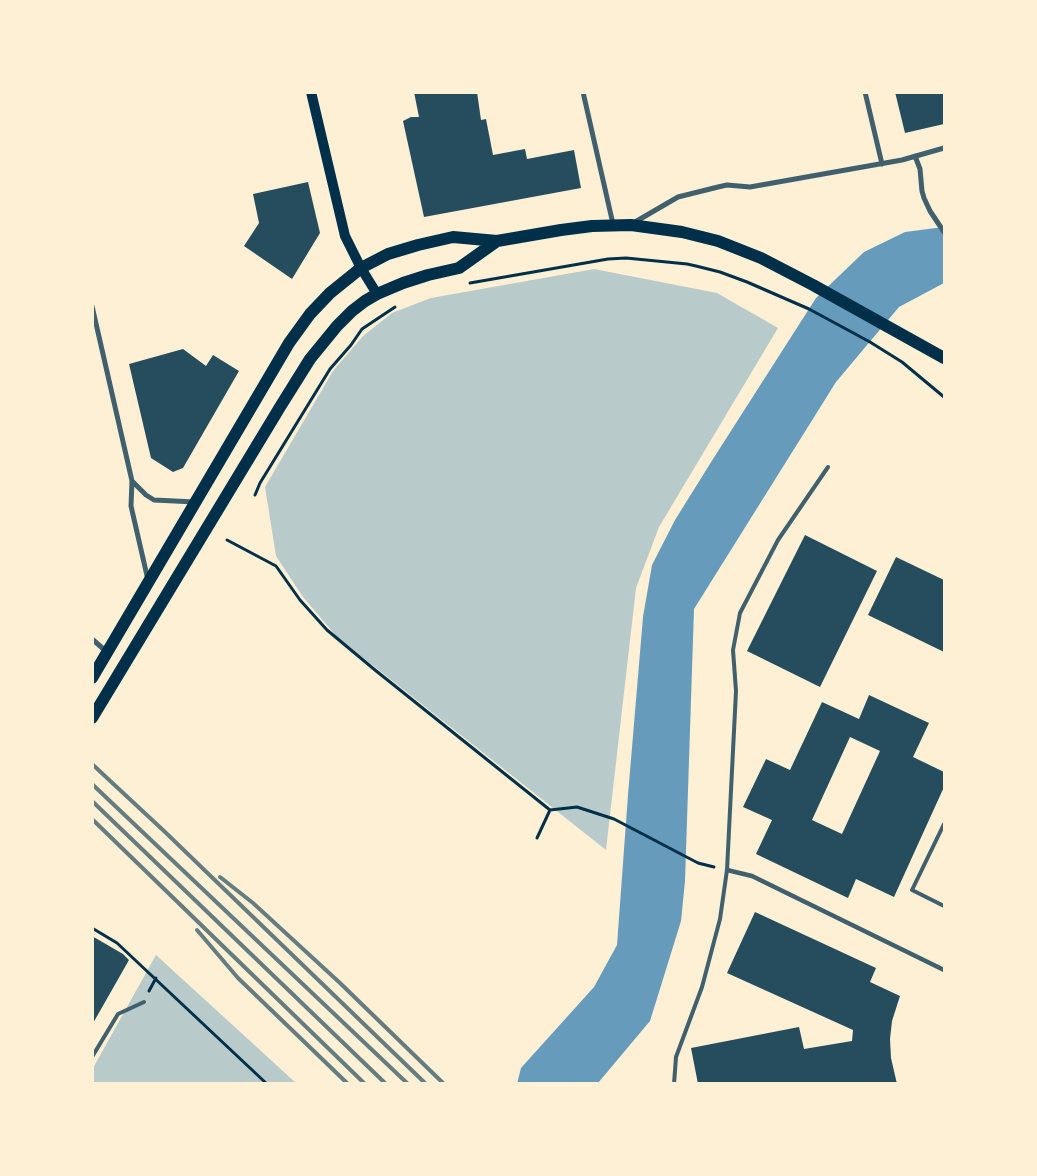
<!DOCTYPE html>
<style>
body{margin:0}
#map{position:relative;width:1037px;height:1176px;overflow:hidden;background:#fdf0d5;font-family:"Space Grotesk",sans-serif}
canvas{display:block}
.frame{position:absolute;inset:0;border:94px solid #fdf0d5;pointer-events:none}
</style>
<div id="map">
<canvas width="1037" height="1176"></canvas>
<div class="frame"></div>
</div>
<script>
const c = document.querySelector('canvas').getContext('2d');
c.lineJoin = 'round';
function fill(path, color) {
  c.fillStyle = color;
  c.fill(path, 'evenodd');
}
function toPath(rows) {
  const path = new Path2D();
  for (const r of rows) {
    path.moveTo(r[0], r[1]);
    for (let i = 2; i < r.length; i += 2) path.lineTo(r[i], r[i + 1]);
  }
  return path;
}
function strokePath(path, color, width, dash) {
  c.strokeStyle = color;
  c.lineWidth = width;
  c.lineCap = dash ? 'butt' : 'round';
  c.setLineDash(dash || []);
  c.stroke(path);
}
fill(toPath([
 [594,269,717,293,778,328,659,527,636,588,606,850,337,637,303,597,276,556,265,487,333,371,363,336,392,313,431,298],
 [156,955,296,1083,93,1084,93,1068]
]), '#b9caca');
fill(toPath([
 [944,227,944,283,899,307,836,382,694,609,685,881,681,921,650,1021,598,1083,517,1084,521,1068,594,987,617,945,628,795,643,617,652,565,675,520,713,459,816,298,864,252,905,232]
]), '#669bbc');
fill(toPath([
 [414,92,477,92,481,120,486,119,493,155,525,149,527,159,574,150,581,188,424,217,403,121,411,117,419,117],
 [895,92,944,92,944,124,905,133],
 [308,182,320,233,292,279,244,246,259,223,253,194],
 [183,349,206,366,213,355,239,371,183,468,173,472,151,458,129,364],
 [805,535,877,571,820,687,747,651],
 [896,557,944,580,944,652,868,615],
 [869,695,929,723,913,757,944,772,944,787,894,897,856,879,848,898,756,854,772,820,743,807,766,759,790,770,822,702,859,719],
 [850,737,880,751,842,834,812,820],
 [755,912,876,968,870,982,900,996,892,1021,890,1039,891,1058,897,1084,698,1084,691,1048,799,1027,804,1049,852,1041,853,1030,727,973],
 [92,936,123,954,129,960,92,1025]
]), '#264d5e');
strokePath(toPath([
 [470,283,608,259,626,258,687,264,696,266,720,272,747,282,809,309,870,342,902,362,944,397],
 [255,495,260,483,330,369,351,345,362,329,395,307],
 [227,540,276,566,300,600,327,630,375,670,550,810,577,807,614,819,698,863,714,867],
 [537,838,550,810],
 [92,928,117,943,267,1084],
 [149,991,156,978]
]), '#003049', 3);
strokePath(toPath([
 [944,824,912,890,944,906],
 [92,1057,118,1014,144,1002],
 [674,1084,676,1057,702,987,720,919,727,870,736,691,733,650,740,613,778,540,828,467]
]), '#3f606c', 4);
strokePath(toPath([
 [727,870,752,876,944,970]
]), '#3f606c', 4.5);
strokePath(toPath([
 [583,92,613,224],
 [865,92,882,164],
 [915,156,920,169,922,191,924,198,930,211,944,232],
 [635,222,678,197,718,187,727,185,750,187,902,160,944,148],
 [92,306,132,481,131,506,148,580],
 [132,481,146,495,154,500,195,502],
 [92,639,107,652]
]), '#3f606c', 5);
strokePath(toPath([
 [311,92,345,236,361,268,377,294]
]), '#003049', 10);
strokePath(toPath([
 [92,678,289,343,310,314,330,293,361,268,388,254,418,245,453,237,497,241,561,230,592,226,631,225,682,232,718,241,761,258,813,285,944,358],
 [92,718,280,407,310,359,337,326,352,311,365,301,377,294,403,283,428,275,459,268,497,241]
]), '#003049', 12);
strokePath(toPath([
 [92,764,164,831,426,1084],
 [92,784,408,1084],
 [92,801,386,1084],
 [92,819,365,1084],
 [220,877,253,903,340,983,444,1084],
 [197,930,238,978,348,1084]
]), '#657d81', 4);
</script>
